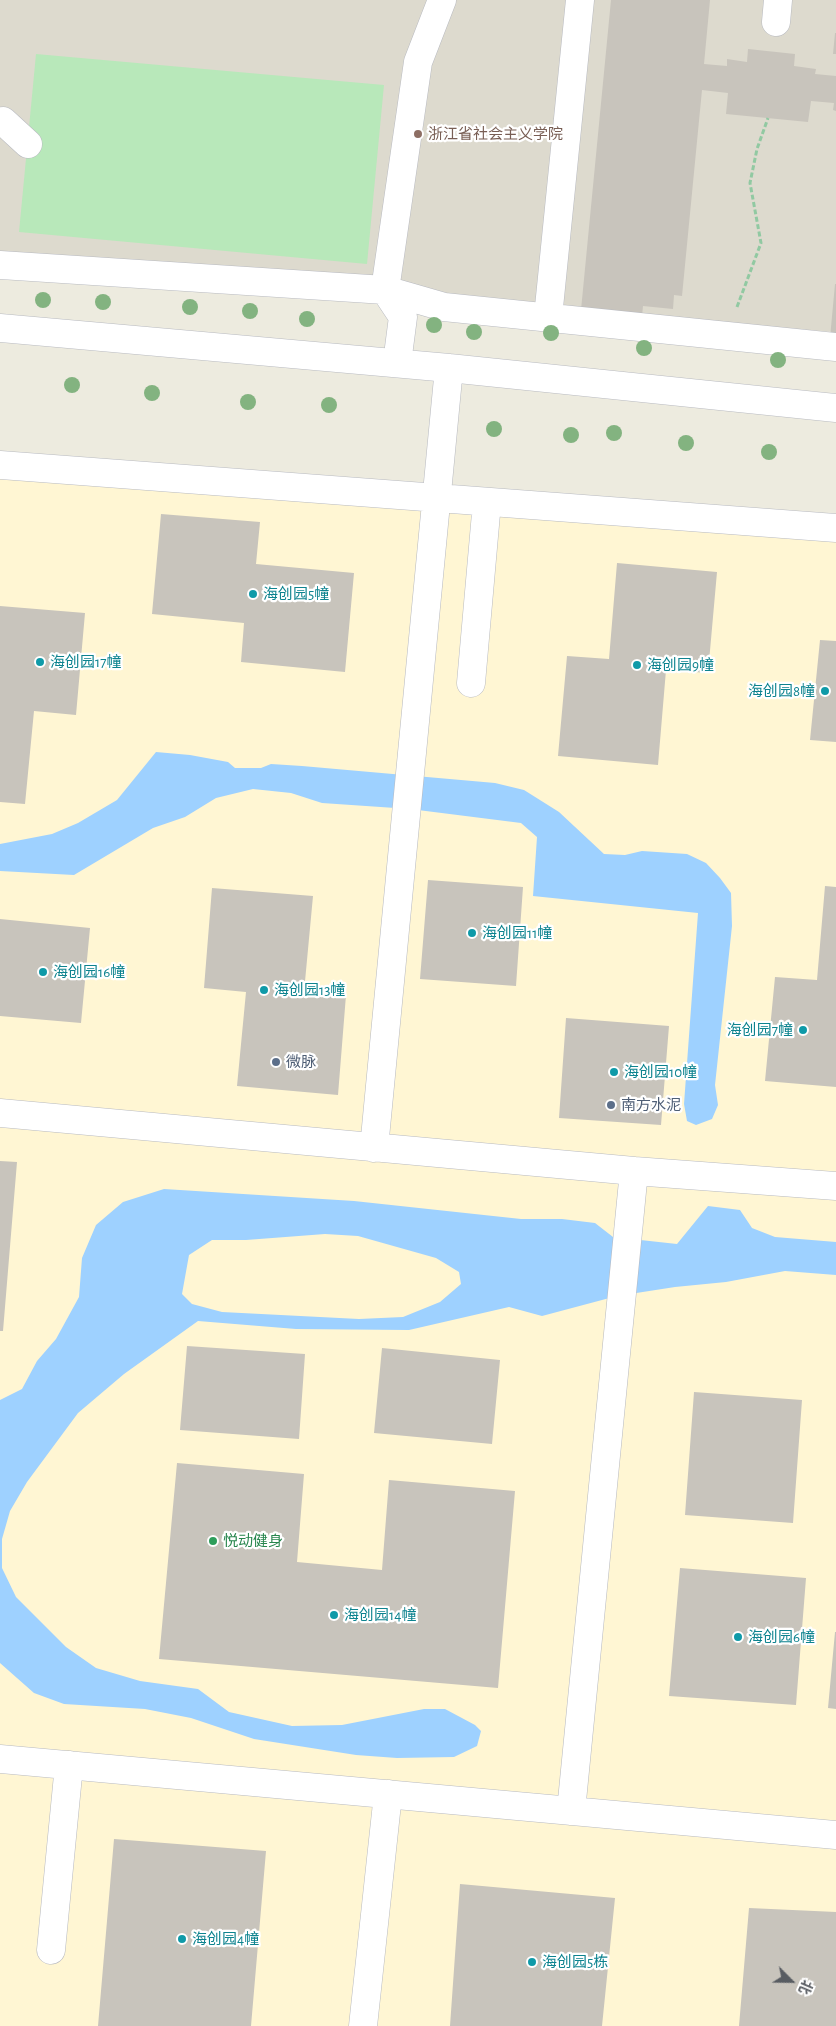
<!DOCTYPE html>
<meta charset="utf-8">
<style>
body{margin:0}
#map{position:relative;width:836px;height:2026px;overflow:hidden;background:#edebdf;font-family:"Alegreya Sans","Noto Sans SC",sans-serif}
canvas{display:block}
.north{position:absolute;left:766px;top:1956px;width:50px;height:50px;-webkit-text-stroke:4px #fff;paint-order:stroke;rotate:113deg;font-size:14px;font-weight:700;line-height:20px;text-align:center;color:#585c62}
.north::after{content:'';display:block;margin:auto;width:18px;height:22px;background:#585c62;clip-path:polygon(50% 0,100% 100%,50% 72%,0 100%)}
</style>
<div id="map">
<canvas width="836" height="2026"></canvas>
<div class="north">北</div>
</div>
<script>
const c = document.querySelector('canvas').getContext('2d');
c.lineJoin = 'round';
function fill(path, color) {
  c.fillStyle = color;
  c.fill(path, 'evenodd');
}
function toPath(rows) {
  const path = new Path2D();
  for (const r of rows) {
    path.moveTo(r[0], r[1]);
    for (let i = 2; i < r.length; i += 2) path.lineTo(r[i], r[i + 1]);
  }
  return path;
}
function strokePath(path, color, width, dash) {
  c.strokeStyle = color;
  c.lineWidth = width;
  c.lineCap = dash ? 'butt' : 'round';
  c.setLineDash(dash || []);
  c.stroke(path);
}
function label(font, color, halo, rows, align = 'center') {
  c.font = font + ' "Alegreya Sans","Noto Sans SC",sans-serif';
  c.lineWidth = 4.5;
  c.setLineDash([]);
  c.textBaseline = 'middle';
  c.strokeStyle = halo;
  c.fillStyle = color;
  for (const [text, x, y, turn = 0] of rows) {
    c.save();
    c.translate(x, y);
    c.rotate((+turn || 0) * Math.PI / 180);
    c.textAlign = isNaN(turn) ? turn : align;
    if (halo) c.strokeText(text, 0, 0);
    c.fillText(text, 0, 0);
    c.restore();
  }
}
fill(toPath([
 [0,458,836,539,836,2026,0,2026]
]), '#fff6d3');
fill(toPath([
 [0,0,836,0,836,332,0,268]
]), '#dddace');
fill(toPath([
 [36,54,384,85,367,264,19,232]
]), '#b8e8ba');
fill(toPath([
 [156,752,190,755,228,762,235,768,261,768,271,764,302,766,495,783,524,790,559,812,604,854,625,855,642,851,687,854,706,863,720,878,731,893,732,926,715,1085,718,1105,712,1119,696,1125,687,1121,684,1104,698,913,533,896,537,837,521,823,410,809,322,803,291,793,253,789,216,798,185,817,153,828,74,875,0,871,0,844,52,834,78,823,117,800],
 [164,1189,354,1201,521,1219,562,1219,595,1223,613,1237,677,1244,708,1206,740,1210,752,1228,775,1237,836,1242,836,1275,785,1271,726,1282,675,1287,617,1296,542,1316,509,1307,409,1330,296,1329,198,1321,124,1374,78,1413,27,1482,10,1511,2,1539,2,1568,16,1597,66,1647,96,1668,140,1681,198,1689,229,1712,292,1726,342,1725,424,1709,445,1709,475,1725,481,1731,477,1746,454,1757,397,1758,356,1755,254,1739,191,1718,145,1709,64,1704,34,1693,0,1663,0,1400,22,1389,37,1361,56,1339,79,1297,82,1258,96,1225,123,1202],
 [325,1234,358,1236,436,1258,459,1272,461,1284,440,1302,403,1317,359,1319,222,1312,192,1304,182,1294,189,1255,212,1240,246,1240]
]), '#9ed1ff');
fill(toPath([
 [611,0,710,0,704,64,727,66,727,59,747,62,748,49,795,54,794,66,816,69,815,74,836,76,836,111,833,110,834,103,811,101,808,122,726,114,728,93,702,90,682,296,674,295,673,309,643,306,642,316,581,310],
 [835,33,836,33,836,54,833,54],
 [835,284,836,284,836,338,830,338],
 [161,514,260,522,256,564,354,573,345,672,241,662,244,623,152,614],
 [617,563,717,572,708,673,666,670,658,765,558,756,567,656,609,659],
 [0,606,85,613,76,715,34,711,25,804,0,802],
 [820,640,836,641,836,742,810,740],
 [428,880,523,887,516,986,420,979],
 [825,886,836,887,836,1087,765,1081,775,977,817,980],
 [212,888,313,896,304,992,346,995,338,1095,237,1086,246,992,204,988],
 [0,919,90,928,81,1023,0,1016],
 [566,1018,669,1026,661,1125,559,1118],
 [0,1161,17,1162,3,1331,0,1331],
 [187,1346,305,1354,299,1439,180,1430],
 [382,1348,500,1360,492,1444,374,1433],
 [694,1392,802,1400,793,1523,685,1515],
 [177,1463,304,1474,297,1562,382,1570,389,1480,515,1491,498,1688,159,1659],
 [680,1568,806,1578,796,1705,669,1696],
 [835,1632,836,1632,836,1709,828,1708],
 [114,1839,266,1851,251,2026,98,2026],
 [460,1884,615,1898,602,2026,450,2026],
 [749,1908,836,1912,836,2026,739,2026]
]), '#c8c4bc');
const minor = toPath([
 [776,22,778,0],
 [0,122,3,121,28,144],
 [0,265,385,290,418,62,442,0],
 [548,317,580,0],
 [0,328,449,368,836,408],
 [397,363,403,317,385,290,444,307,836,347],
 [0,465,836,528],
 [471,683,487,502],
 [0,1113,634,1171,836,1186],
 [374,1148,449,368],
 [0,1759,836,1835],
 [571,1811,634,1171],
 [51,1950,69,1765],
 [363,2026,388,1794]
]);
strokePath(minor, '#b8bac0', 29);
strokePath(toPath([
 [737,307,761,243,750,183,757,149,768,118]
]), '#91c9a2', 3, [5, 2.5]);
strokePath(minor, '#fff', 28);
c.fillStyle = '#83b380';
for (const [x, y] of [
 [43,300],
 [103,302],
 [190,307],
 [250,311],
 [307,319],
 [434,325],
 [474,332],
 [551,333],
 [644,348],
 [778,360],
 [72,385],
 [152,393],
 [248,402],
 [329,405],
 [494,429],
 [614,433],
 [571,435],
 [686,443],
 [769,452]
]) {
  c.beginPath();
  c.arc(x, y, 8, 0, 2 * Math.PI);
  c.fill();
}
for (const [x, y, r, color] of [
 [418,134,5,"#8d6e63"],
 [253,594,5,"#0f9aa8"],
 [40,662,5,"#0f9aa8"],
 [637,665,5,"#0f9aa8"],
 [825,691,5,"#0f9aa8"],
 [472,933,5,"#0f9aa8"],
 [43,972,5,"#0f9aa8"],
 [264,990,5,"#0f9aa8"],
 [803,1030,5,"#0f9aa8"],
 [276,1062,5,"#5c6f8a"],
 [614,1072,5,"#0f9aa8"],
 [611,1105,5,"#5c6f8a"],
 [213,1541,5,"#2e9e5b"],
 [334,1615,5,"#0f9aa8"],
 [738,1637,5,"#0f9aa8"],
 [182,1939,5,"#0f9aa8"],
 [532,1962,5,"#0f9aa8"]
]) {
  const dot = new Path2D();
  dot.arc(x, y, r, 0, 2 * Math.PI);
  c.fillStyle = color;
  c.fill(dot);
  strokePath(dot, '#fff', 2);
}
label('15px', '#785e54', '#fff', [
 ["浙江省社会主义学院",428,134]
], 'left');
label('15px', '#0d838f', '#fff', [
 ["海创园5幢",263,594],
 ["海创园17幢",50,662],
 ["海创园9幢",647,665],
 ["海创园8幢",815,691,"right"],
 ["海创园11幢",482,933],
 ["海创园16幢",53,972],
 ["海创园13幢",274,990],
 ["海创园7幢",793,1030,"right"],
 ["海创园10幢",624,1072],
 ["海创园14幢",344,1615],
 ["海创园6幢",748,1637],
 ["海创园4幢",192,1939],
 ["海创园5栋",542,1962]
], 'left');
label('15px', '#4e5e75', '#fff', [
 ["微脉",286,1062],
 ["南方水泥",621,1105]
], 'left');
label('15px', '#27864d', '#fff', [
 ["悦动健身",223,1541]
], 'left');
</script>
